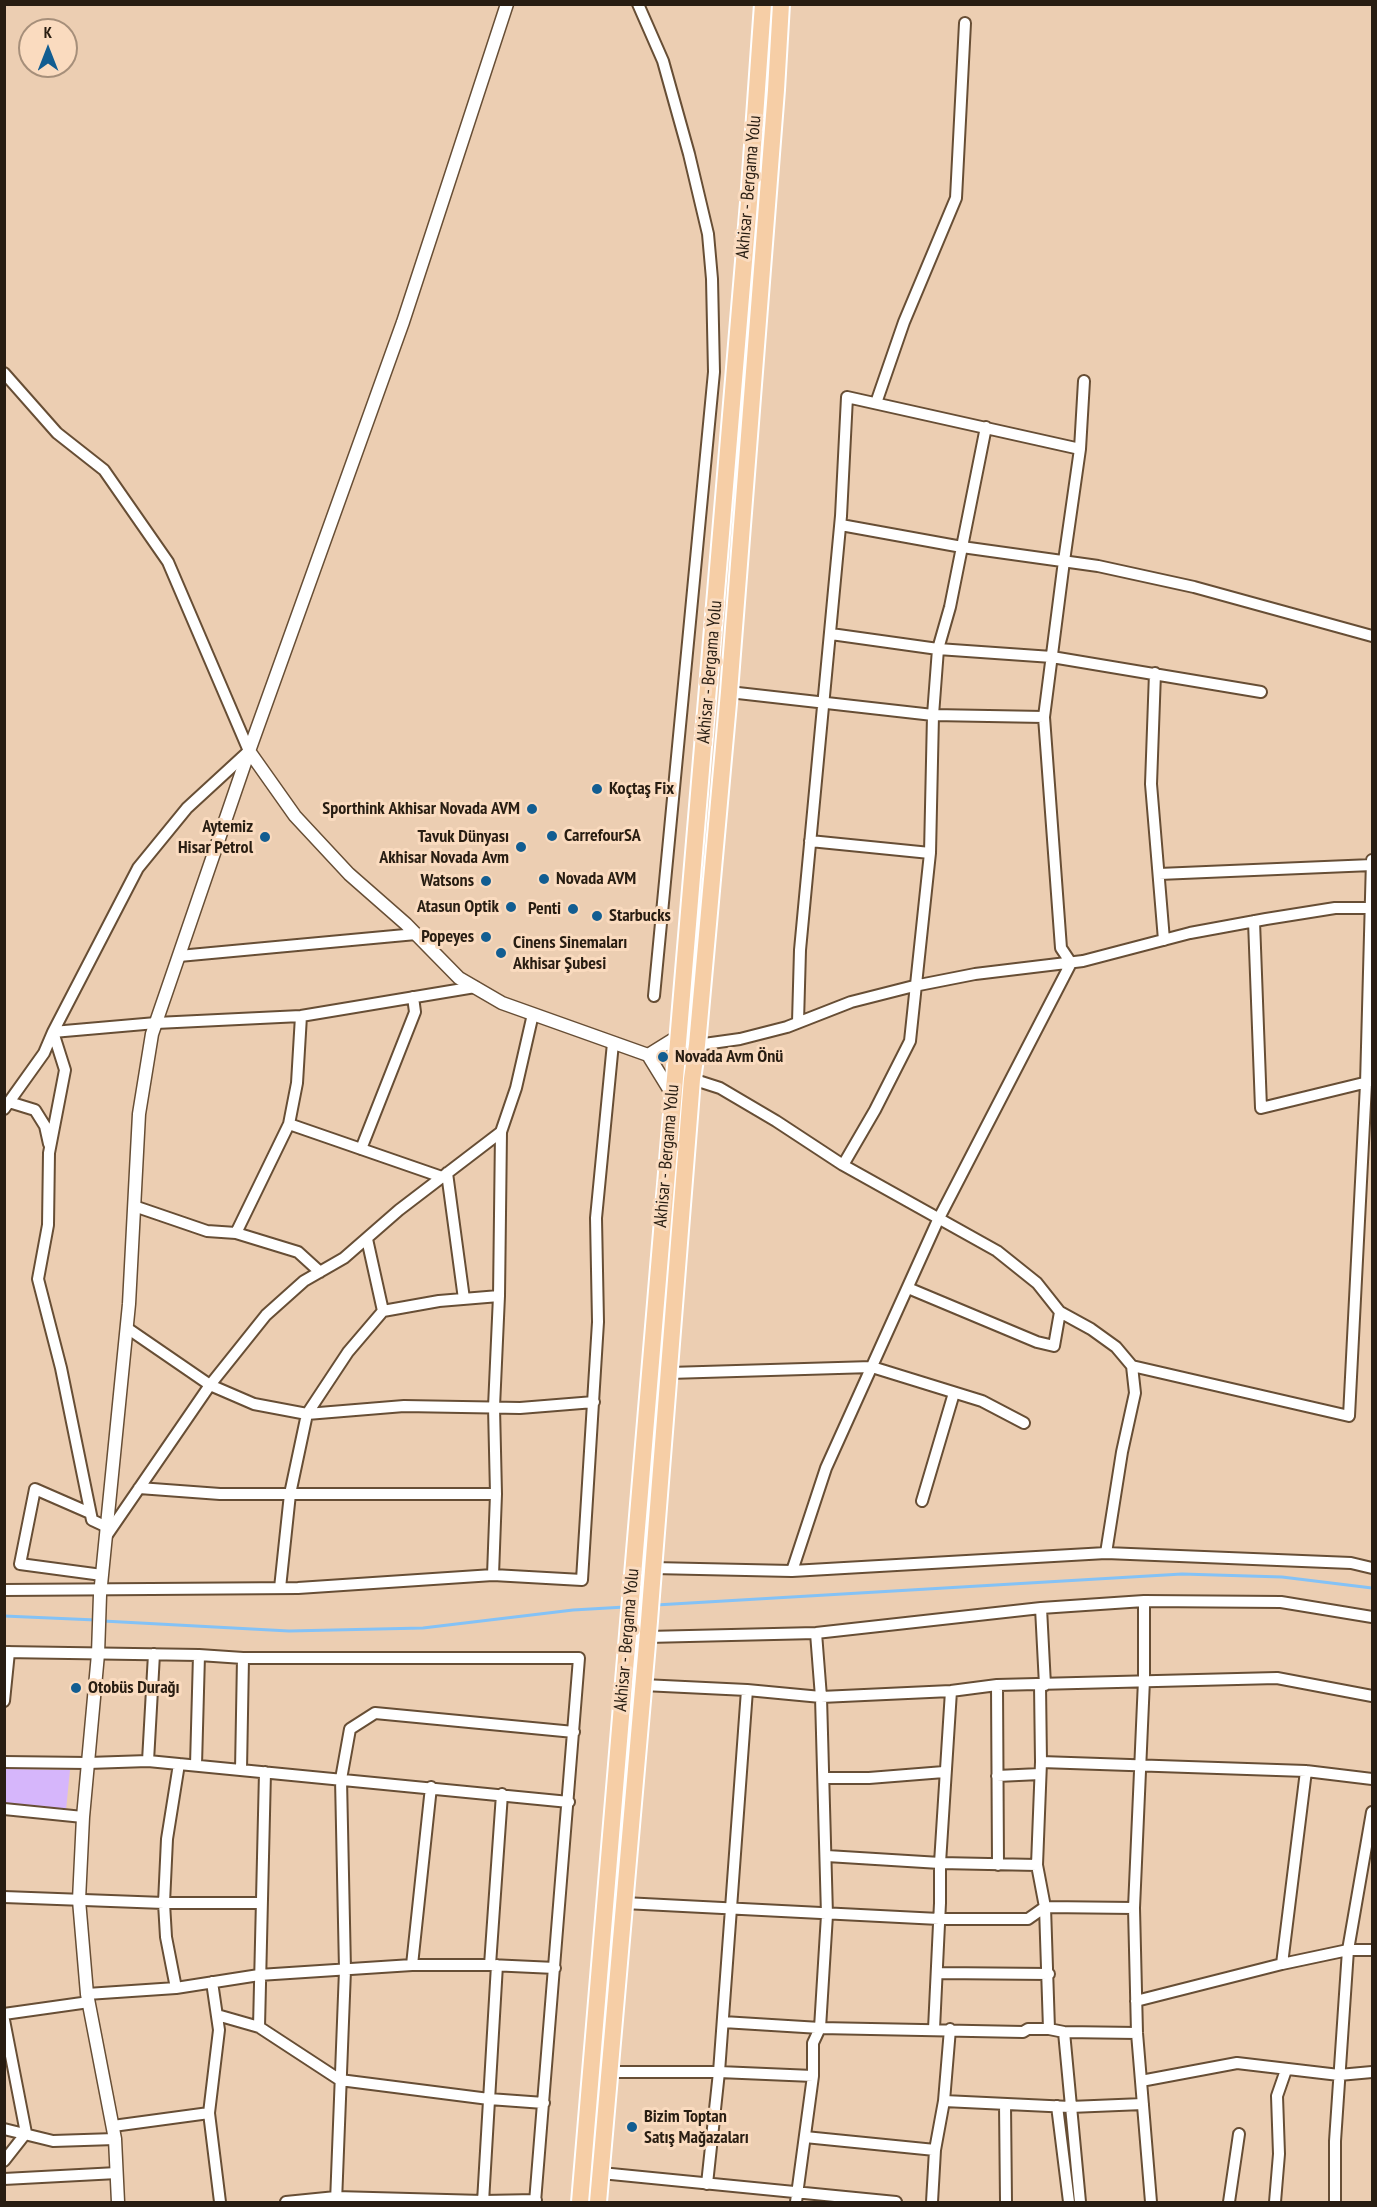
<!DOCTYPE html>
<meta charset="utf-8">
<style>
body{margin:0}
#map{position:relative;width:1377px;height:2207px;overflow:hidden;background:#ecceb2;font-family:"PT Sans Narrow",sans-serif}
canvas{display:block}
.frame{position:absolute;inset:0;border:6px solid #281d12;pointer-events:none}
.north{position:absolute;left:18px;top:18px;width:60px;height:60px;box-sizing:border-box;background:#fadbbf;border:2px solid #a68f7a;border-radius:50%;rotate:0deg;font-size:16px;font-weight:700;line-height:24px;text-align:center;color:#281d12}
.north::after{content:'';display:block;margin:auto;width:21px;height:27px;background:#125d91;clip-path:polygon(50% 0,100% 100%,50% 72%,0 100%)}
</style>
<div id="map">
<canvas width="1377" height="2207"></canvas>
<div class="frame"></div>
<div class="north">K</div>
</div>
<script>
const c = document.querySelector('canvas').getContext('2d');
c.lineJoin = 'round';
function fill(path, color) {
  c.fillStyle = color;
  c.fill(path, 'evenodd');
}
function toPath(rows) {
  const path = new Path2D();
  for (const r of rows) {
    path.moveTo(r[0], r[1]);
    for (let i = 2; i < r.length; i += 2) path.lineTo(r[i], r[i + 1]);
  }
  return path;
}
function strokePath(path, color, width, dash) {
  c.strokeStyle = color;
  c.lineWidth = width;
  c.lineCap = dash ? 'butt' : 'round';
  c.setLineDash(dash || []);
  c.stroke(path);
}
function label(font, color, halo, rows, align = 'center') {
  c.font = font + ' "PT Sans Narrow",sans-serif';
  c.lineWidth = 6;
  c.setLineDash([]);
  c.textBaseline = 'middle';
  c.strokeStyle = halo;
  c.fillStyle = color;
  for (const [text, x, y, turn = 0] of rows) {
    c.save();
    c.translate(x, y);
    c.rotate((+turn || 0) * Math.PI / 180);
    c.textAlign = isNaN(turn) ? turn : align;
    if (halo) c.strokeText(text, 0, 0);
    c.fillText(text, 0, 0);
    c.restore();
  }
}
fill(toPath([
 [6,1769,70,1770,66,1810,5,1805]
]), '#d6b6fb');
strokePath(toPath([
 [656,1605,1182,1574,1282,1577,1372,1588],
 [4,1616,96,1620],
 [103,1621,289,1631,423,1628,573,1610,625,1607]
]), '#84c2f6', 3);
const minor = toPath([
 [638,4,663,61,689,154,708,234,712,279,714,372,654,996],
 [4,373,57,433,104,470,168,562,249,751,187,808,138,868,53,1032,44,1053,4,1109],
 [876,403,904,322,956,198,965,23],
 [841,525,962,547,1098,566,1194,587,1372,636],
 [831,634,938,649,1052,657,1261,692],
 [1155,673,1151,784,1164,940],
 [729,692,933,715,1044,717],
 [810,841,930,853],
 [1159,874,1372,865],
 [1254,921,1261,1108,1372,1081],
 [179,956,416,934],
 [798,1022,800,950,841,516,847,397,1080,449],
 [697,1045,740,1039,787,1027,851,1002,914,986,975,974,1083,961,1190,933,1266,919,1335,908,1372,908],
 [692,1079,720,1088,776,1121,843,1165,997,1251,1037,1283,1060,1312,1091,1329,1116,1347,1132,1366,1135,1393,1122,1452,1106,1553],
 [4,1103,9,1102,35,1110,45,1126,49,1144],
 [289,1124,442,1177],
 [361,1149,415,1012,413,997],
 [843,1165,875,1110,910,1041,930,853,933,715,938,649,950,607,986,427],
 [447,1173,464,1299],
 [134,1206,207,1231,236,1233,289,1124,297,1083,301,1016],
 [236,1233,298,1252,320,1272],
 [367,1239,383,1311],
 [908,1288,1037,1342,1054,1346,1060,1312],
 [127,1328,210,1385,254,1404,307,1414,404,1406,520,1408,594,1402],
 [1132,1366,1349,1416,1366,1084,1372,860],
 [669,1373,872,1367,982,1401,1024,1423],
 [139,1488,220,1494,496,1494],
 [922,1501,954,1393],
 [90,1513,35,1489,20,1564,102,1575],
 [107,1527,92,1520,61,1368,38,1279,48,1225,49,1153,65,1070,53,1032,156,1023,301,1016,475,987],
 [107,1535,210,1385,266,1315,304,1281,344,1258,399,1210,501,1132,516,1088,533,1014],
 [653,1568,792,1571,1106,1553,1351,1563,1372,1568],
 [792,1571,826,1468,938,1220,1071,963,1061,948,1044,717,1064,561,1080,449,1084,381],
 [493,1575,496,1494,494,1407,499,1296,501,1132],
 [280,1588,290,1494,307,1414,348,1352,383,1311,439,1301,499,1296],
 [4,1590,298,1588,493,1575,582,1580,598,1322,596,1218,613,1043],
 [1144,1601,1144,1680,1134,1908,1137,2033,1151,2202],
 [1041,1608,1045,1685],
 [647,1637,816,1633,1041,1608,1144,1601,1281,1602,1372,1617],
 [4,1652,199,1655,243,1658,579,1658,535,2202],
 [643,1685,747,1690,821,1697,951,1691,997,1685,1277,1678,1372,1696],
 [997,1685,998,1865],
 [1040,1685,1041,1762,1037,1865,1045,1907,1049,2029],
 [4,1701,9,1652],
 [148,1761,154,1654],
 [4,1762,88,1763,148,1761,569,1802],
 [1041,1762,1306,1771,1372,1779],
 [196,1765,199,1655],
 [241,1770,243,1658],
 [997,1776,1040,1774],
 [824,1778,869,1778,944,1772],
 [4,1809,83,1817],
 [827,1856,940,1863,1037,1865],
 [4,1897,164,1903,261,1903],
 [624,1903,939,1919,1028,1919,1045,1907,1134,1908],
 [1282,1964,1306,1771],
 [412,1965,431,1787],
 [490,1965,502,1794],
 [937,1973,1049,1974],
 [212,1982,219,2030,209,2113,220,2202],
 [176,1988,166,1937,164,1903,167,1839,179,1764],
 [87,1994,176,1988,259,1975,412,1965,490,1965,555,1968],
 [1136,2001,1282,1964,1348,1950,1372,1950],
 [4,2014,89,2002],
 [217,2015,259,2027,340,2080,489,2099,544,2103],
 [4,2020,26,2133,4,2161],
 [723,2022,820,2028,1023,2032,1028,2029,1049,2029,1064,2032,1137,2033],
 [259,2027,265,1772],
 [934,2029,940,1903,940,1863,951,1691],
 [1064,2032,1080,2202],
 [610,2072,719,2072,813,2076],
 [1141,2081,1237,2063,1339,2075,1372,2072],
 [944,2101,1070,2107,1143,2104],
 [1005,2104,1006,2202],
 [1057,2106,1069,2202],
 [113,2126,209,2113],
 [4,2129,53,2141,115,2139],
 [805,2137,935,2150],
 [601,2173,896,2202],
 [4,2179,117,2173],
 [707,2184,719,2072,747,1690],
 [286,2202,336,2197,483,2201,536,2200],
 [336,2202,345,1970,341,1779,350,1729,375,1713,574,1732],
 [483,2202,497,1965],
 [796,2202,813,2076,813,2043,820,2028,827,1915,821,1697,816,1633],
 [932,2202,935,2150,944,2101,950,2029],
 [1229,2202,1239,2134],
 [1275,2202,1279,2154,1277,2096,1286,2070],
 [1335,2202,1335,2141,1348,1950,1372,1812]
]);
const tertiary = toPath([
 [249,751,295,816,349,874,406,924,459,978,502,1003,648,1055,672,1094],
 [648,1055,677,1037],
 [118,2202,115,2139,87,1994,79,1900,83,1817,98,1654,100,1595,129,1304,139,1114,152,1034,249,751,403,322,507,4]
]);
const primary = toPath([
 [580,2202,749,202,763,4],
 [598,2202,649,1621,692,1079,697,1045,729,692,776,90,781,4]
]);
strokePath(minor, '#674e35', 14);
strokePath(tertiary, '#674e35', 15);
strokePath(primary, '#fff', 20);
strokePath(minor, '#fff', 10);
strokePath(tertiary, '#fff', 12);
strokePath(primary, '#f6cea6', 16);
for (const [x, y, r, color] of [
 [597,789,6,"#125d91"],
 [532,809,6,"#125d91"],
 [552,836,6,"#125d91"],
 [265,837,6,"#125d91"],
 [521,847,6,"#125d91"],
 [544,879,6,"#125d91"],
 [486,881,6,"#125d91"],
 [511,907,6,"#125d91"],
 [573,909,6,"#125d91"],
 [597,916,6,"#125d91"],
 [486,937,6,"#125d91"],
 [501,953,6,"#125d91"],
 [663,1057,6,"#125d91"],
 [76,1688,6,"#125d91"],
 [632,2127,6,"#125d91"]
]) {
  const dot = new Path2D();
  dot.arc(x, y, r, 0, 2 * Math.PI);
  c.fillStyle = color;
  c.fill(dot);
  strokePath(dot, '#fadbbf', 2);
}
label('18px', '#281d12', '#fadbbf', [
 ["Akhisar - Bergama Yolu",749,187,-85],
 ["Akhisar - Bergama Yolu",710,672,-85],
 ["Akhisar - Bergama Yolu",667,1156,-85],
 ["Akhisar - Bergama Yolu",627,1640,-85]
]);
label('bold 18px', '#281d12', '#fadbbf', [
 ["Koçtaş Fix",609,789],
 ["Sporthink Akhisar Novada AVM",520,809,"right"],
 ["Aytemiz",253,827,"right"],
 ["Hisar Petrol",253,848,"right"],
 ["CarrefourSA",564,836],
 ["Tavuk Dünyası",509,837,"right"],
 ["Akhisar Novada Avm",509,858,"right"],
 ["Novada AVM",556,879],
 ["Watsons",474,881,"right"],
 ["Atasun Optik",499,907,"right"],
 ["Penti",561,909,"right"],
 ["Starbucks",609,916],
 ["Popeyes",474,937,"right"],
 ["Cinens Sinemaları",513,943],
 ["Akhisar Şubesi",513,964],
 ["Novada Avm Önü",675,1057],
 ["Otobüs Durağı",88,1688],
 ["Bizim Toptan",644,2117],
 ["Satış Mağazaları",644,2138]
], 'left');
</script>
